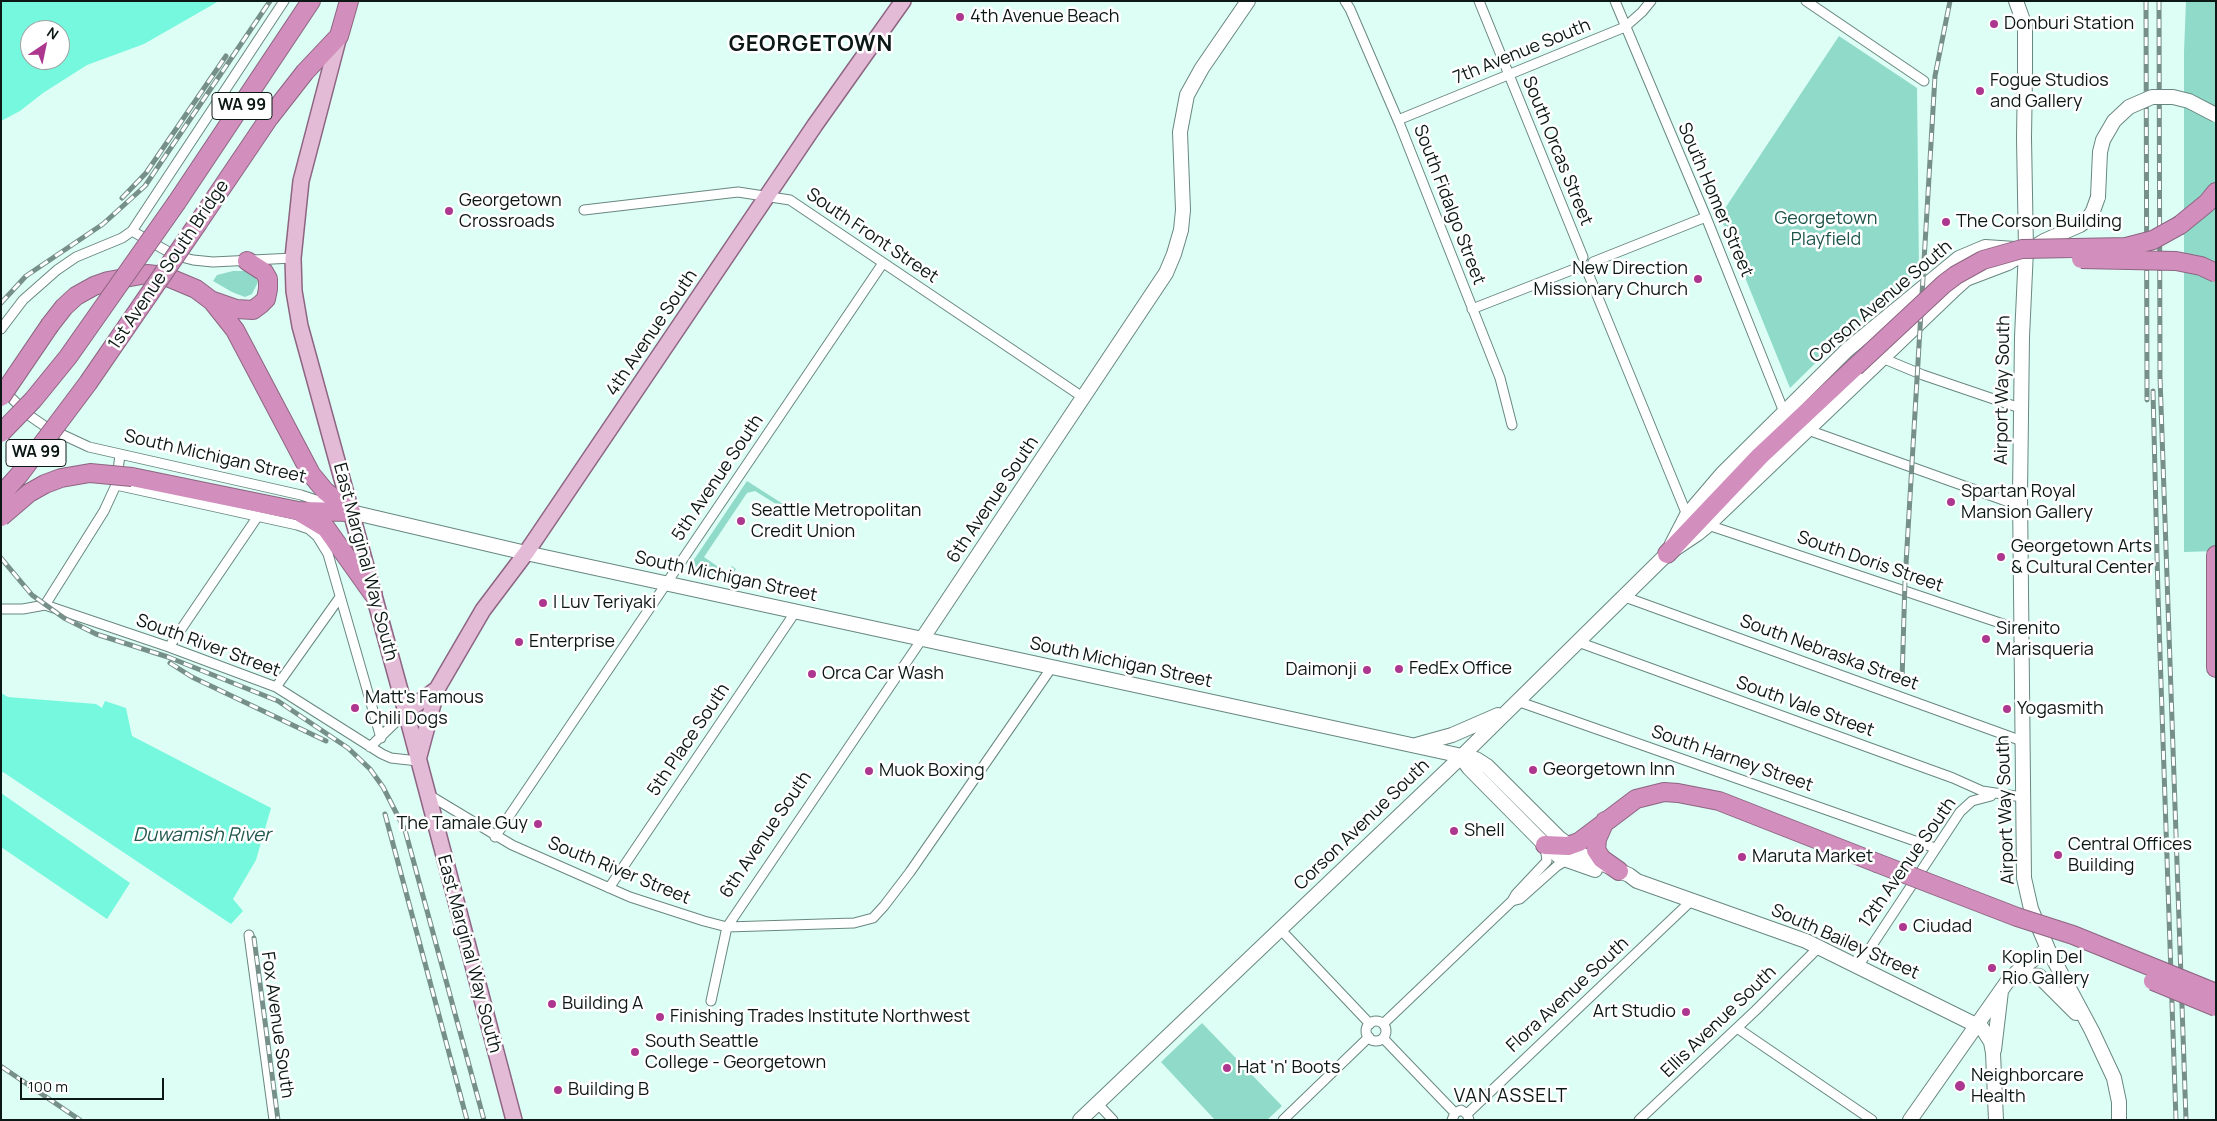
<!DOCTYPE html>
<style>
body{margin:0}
#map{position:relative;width:2217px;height:1121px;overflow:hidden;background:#dcfef5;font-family:Manrope,sans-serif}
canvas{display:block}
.frame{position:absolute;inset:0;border:2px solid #0c1815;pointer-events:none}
.north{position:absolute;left:20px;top:20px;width:50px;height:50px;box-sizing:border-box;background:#fff;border:1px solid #9ea3a1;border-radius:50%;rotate:34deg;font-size:14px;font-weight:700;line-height:20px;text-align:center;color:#0c1815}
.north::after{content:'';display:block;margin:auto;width:18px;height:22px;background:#ad378f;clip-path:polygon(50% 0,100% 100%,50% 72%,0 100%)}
.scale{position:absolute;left:20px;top:1078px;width:144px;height:22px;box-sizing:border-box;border:2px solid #0c1815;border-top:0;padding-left:6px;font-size:15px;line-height:18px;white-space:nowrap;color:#0c1815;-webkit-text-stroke:4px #fff;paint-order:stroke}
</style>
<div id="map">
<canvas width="2217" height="1121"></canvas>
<div class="frame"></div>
<div class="north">N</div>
<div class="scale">100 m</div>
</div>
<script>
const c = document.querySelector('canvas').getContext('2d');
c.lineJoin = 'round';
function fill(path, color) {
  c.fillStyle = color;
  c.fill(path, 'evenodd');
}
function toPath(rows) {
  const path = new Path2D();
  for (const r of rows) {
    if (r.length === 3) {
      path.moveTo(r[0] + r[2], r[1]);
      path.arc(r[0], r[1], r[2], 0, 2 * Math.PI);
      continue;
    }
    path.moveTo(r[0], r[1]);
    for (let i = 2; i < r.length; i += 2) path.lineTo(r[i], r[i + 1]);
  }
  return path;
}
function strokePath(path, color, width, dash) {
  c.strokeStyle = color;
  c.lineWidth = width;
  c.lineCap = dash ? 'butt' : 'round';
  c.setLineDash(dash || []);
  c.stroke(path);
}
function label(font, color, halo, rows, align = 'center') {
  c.font = font + ' Manrope,sans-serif';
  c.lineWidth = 5;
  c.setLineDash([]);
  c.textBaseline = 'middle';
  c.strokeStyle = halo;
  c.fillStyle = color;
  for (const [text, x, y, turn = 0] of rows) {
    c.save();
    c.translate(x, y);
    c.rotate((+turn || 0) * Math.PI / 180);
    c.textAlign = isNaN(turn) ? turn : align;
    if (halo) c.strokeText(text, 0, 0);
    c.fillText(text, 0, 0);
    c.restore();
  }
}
fill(toPath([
 [2186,1,2216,1,2216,551,2184,552,2184,52],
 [1839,36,1917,88,1919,271,1910,282,1839,340,1790,388,1720,216],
 [233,271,246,271,253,274,258,282,252,294,245,297,232,292,213,281,217,275],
 [747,481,783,504,781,507,755,491,747,493,704,557,727,573,732,566,736,569,729,579,691,571,689,567],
 [1202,1023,1282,1106,1267,1120,1215,1120,1161,1062]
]), '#8fdac9');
fill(toPath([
 [1,1,219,1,144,44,87,65,43,93,20,111,1,121],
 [30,30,60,30,60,60,30,60],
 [1,693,8,697,96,704,102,708,105,701,126,708,132,736,271,808,256,860,233,899,243,911,231,924,3,772,1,774],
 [1,793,130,883,107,919,1,847]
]), '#76f8de');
const street = toPath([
 [1345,1,1350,9,1400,125,1500,378,1512,425],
 [1479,1,1583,257],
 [1615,1,1706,217,1784,412],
 [1806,1,1924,81],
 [1398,120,1625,27,1642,12,1651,1],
 [584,210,738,192,790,200,1084,398],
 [132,231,174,255,193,260,213,262,293,258],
 [1593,262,1706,217],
 [1588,273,1687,515],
 [1472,309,1577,268],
 [1,329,23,300,57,270,76,257,122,238,132,231,284,1],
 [1882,358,1923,375,2020,408],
 [3,390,30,416,46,427,89,447,301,495,334,506],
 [1808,430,2020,506],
 [116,485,297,525,309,529,317,536,328,554,381,738],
 [1708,525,2021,630],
 [1625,597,2022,741],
 [45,605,104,511,116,485,120,455],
 [1,609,23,609,45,605,169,647,276,687,382,754,391,758,418,761],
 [1578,642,1953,778,1982,791,2022,797],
 [169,647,258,516],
 [276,687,340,597],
 [1517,701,1935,848],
 [370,747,406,712],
 [429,795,512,845,630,897,704,921,727,927,854,923,873,918,884,906,910,872,1052,667],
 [495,837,883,263],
 [609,888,796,611],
 [1512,901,1520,899,1557,866,1567,860],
 [1280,929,1370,1024],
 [249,935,274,1120],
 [1859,965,1960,812,1972,801,1991,796],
 [711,1001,727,927,922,639],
 [1376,1031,10],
 [1383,1024,1512,901,1516,894,1547,861,1545,846],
 [1737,1028,1872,1120],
 [1383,1038,1455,1113],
 [1097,1103,1113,1120],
 [1467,1114,1691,901],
 [1283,1120,1369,1037],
 [1452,1120,1455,1113,1461,1110,1467,1114,1469,1120],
 [1639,1120,1756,1010,1819,947]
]);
const secondary = toPath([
 [2016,1,2025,26,2025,73,2024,138,2026,250,2022,337,2020,494,2024,878,2031,909,2048,949,2092,1031,2114,1078,2119,1102,2119,1120],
 [351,512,526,553,1476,759,1487,766,1559,838,1584,856,1629,875,1637,881,1806,941,1982,1028,1991,1042,1993,1053,1996,1120],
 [1672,544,1687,515,1722,474,1847,350,1959,258,1985,247,2015,249],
 [922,639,1166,273,1174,254,1181,230,1183,210,1180,132,1187,95,1202,68,1248,1],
 [1416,745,1452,735,1498,715],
 [1461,757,1469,768,1545,845,1561,858,1595,870],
 [2012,979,2021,974,2039,976,2076,1013],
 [1994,1050,2001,991],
 [1080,1120,1461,757,1667,554,1697,534,1708,525,1956,288,1966,279,2008,263,2044,241,2080,225,2088,219,2093,211,2098,197],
 [1910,1120,2007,982,2020,969,2048,949]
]);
const primary = toPath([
 [339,36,301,181,293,258,294,291,300,326,406,712,514,1120],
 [406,712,437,689],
 [418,760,437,689,483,610,526,553,815,125,903,1]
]);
const highway = toPath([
 [177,202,311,1],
 [198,223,269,118,305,72,339,36,349,1],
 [2180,225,2207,203,2216,192],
 [213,301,236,309,253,310,261,304,266,299,268,289,268,279,264,272,247,261],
 [50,325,64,307,76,296,94,286,108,281,147,274,165,276,196,289,212,301,235,330,311,474,325,491,351,512],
 [132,477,298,511,351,512],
 [301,513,326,528,373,594],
 [1667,554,1760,456,1855,367],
 [2216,555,2216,668],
 [1605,821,1597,839,1596,850,1602,859,1619,871],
 [1545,845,1568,846,1579,842,1636,799,1664,792,1678,793,1719,801,1877,863]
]);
strokePath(street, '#698780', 11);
strokePath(secondary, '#698780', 16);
strokePath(primary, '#8d6582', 18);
strokePath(highway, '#8d6582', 20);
strokePath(street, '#fff', 9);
strokePath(secondary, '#fff', 14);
strokePath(primary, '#e4bbd7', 15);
strokePath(highway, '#d28ebc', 18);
const rail = toPath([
 [2146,1,2147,400],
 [2159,1,2160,377,2186,1120],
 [122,198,146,173,226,56],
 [1,303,26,276,103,224,145,186,270,1],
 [2153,391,2158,595,2176,1120],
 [1,558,32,595,64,618,96,634,168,657,278,701,348,748,370,769,383,787,405,830,484,1120],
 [170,663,192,677,326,741],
 [1902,681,1905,581,1935,76,1950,1],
 [385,814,467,1120],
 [254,938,278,1120],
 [2,1067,80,1120]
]);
strokePath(rail, '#778f89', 5);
strokePath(rail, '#fff', 3, [9]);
const secondaryBridge = toPath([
 [2098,197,2100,152,2103,140,2114,121,2129,107,2152,97,2173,97,2189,101,2216,115]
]);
const highwayBridge = toPath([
 [2081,259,2176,261,2201,266,2216,273],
 [1855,367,1944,284,1956,275,1983,260,2022,249,2126,247,2153,240,2180,225],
 [1,397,50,325],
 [1,433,33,400,68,357,177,202],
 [1,495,19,475,88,383,198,223],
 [1,517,29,493,45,484,61,478,90,473,132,477],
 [1877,863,2017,917,2073,935,2216,993],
 [2153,981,2216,1007]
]);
strokePath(secondaryBridge, '#698780', 16, []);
strokePath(highwayBridge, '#8d6582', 20, []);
strokePath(secondaryBridge, '#fff', 14);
strokePath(highwayBridge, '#d28ebc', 18);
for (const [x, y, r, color] of [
 [960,17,5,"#ad378f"],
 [1994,24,5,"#ad378f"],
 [1980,91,5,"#ad378f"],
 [449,211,5,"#ad378f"],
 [1946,222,5,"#ad378f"],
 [1698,279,5,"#ad378f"],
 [1951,502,5,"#ad378f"],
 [741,521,5,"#ad378f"],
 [2001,557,5,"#ad378f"],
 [543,603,5,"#ad378f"],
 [1986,639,5,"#ad378f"],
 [519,642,5,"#ad378f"],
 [1399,669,5,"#ad378f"],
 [1367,670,5,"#ad378f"],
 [812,674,5,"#ad378f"],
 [355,708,5,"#ad378f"],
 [2007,709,5,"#ad378f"],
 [1533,770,5,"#ad378f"],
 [869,771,5,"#ad378f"],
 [538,824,5,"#ad378f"],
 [1454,831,5,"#ad378f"],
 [2058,855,5,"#ad378f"],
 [1742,857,5,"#ad378f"],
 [1903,927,5,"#ad378f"],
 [1992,968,5,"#ad378f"],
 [552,1004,5,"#ad378f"],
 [1686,1012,5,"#ad378f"],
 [660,1017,5,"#ad378f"],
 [635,1052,5,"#ad378f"],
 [1227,1068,5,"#ad378f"],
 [1960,1086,6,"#ad378f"],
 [558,1090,5,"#ad378f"]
]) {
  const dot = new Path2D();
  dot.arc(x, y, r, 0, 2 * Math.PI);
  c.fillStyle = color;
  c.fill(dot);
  strokePath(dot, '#fff', 2);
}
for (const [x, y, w] of [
 [242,106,60],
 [36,453,60]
]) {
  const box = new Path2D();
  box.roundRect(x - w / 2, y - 13.5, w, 27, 4);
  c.fillStyle = '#fff';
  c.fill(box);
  strokePath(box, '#0c1815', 1);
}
label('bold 16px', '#0c1815', null, [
 ["WA 99",242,106],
 ["WA 99",36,453]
]);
label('18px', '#0c1815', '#fff', [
 ["4th Avenue Beach",970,17],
 ["Donburi Station",2004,24],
 ["Fogue Studios",1990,81],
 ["and Gallery",1990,102],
 ["Georgetown",459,201],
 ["Crossroads",459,222],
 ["The Corson Building",1956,222],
 ["New Direction",1688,269,"right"],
 ["Missionary Church",1688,290,"right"],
 ["Spartan Royal",1961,492],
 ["Mansion Gallery",1961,513],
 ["Seattle Metropolitan",751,511],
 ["Credit Union",751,532],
 ["Georgetown Arts",2011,547],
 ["& Cultural Center",2011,568],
 ["I Luv Teriyaki",553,603],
 ["Sirenito",1996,629],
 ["Marisqueria",1996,650],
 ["Enterprise",529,642],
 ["FedEx Office",1409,669],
 ["Daimonji",1357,670,"right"],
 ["Orca Car Wash",822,674],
 ["Matt's Famous",365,698],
 ["Chili Dogs",365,719],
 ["Yogasmith",2017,709],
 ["Georgetown Inn",1543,770],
 ["Muok Boxing",879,771],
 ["The Tamale Guy",528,824,"right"],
 ["Shell",1464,831],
 ["Central Offices",2068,845],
 ["Building",2068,866],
 ["Maruta Market",1752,857],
 ["Ciudad",1913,927],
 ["Koplin Del",2002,958],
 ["Rio Gallery",2002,979],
 ["Building A",562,1004],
 ["Art Studio",1676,1012,"right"],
 ["Finishing Trades Institute Northwest",670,1017],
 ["South Seattle",645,1042],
 ["College - Georgetown",645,1063],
 ["Hat 'n' Boots",1237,1068],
 ["Neighborcare",1971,1076],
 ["Health",1971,1097],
 ["Building B",568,1090]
], 'left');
label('18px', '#0c1815', '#fff', [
 ["7th Avenue South",1522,52,-22],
 ["South Orcas Street",1557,151,68],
 ["South Homer Street",1715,200,67],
 ["South Fidalgo Street",1449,205,69],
 ["South Front Street",872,236,34],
 ["1st Avenue South Bridge",169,265,-56],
 ["Corson Avenue South",1881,302,-40],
 ["4th Avenue South",652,333,-56],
 ["Airport Way South",2003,390,-89],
 ["South Michigan Street",215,457,13],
 ["5th Avenue South",718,478,-56],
 ["6th Avenue South",993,500,-56],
 ["East Marginal Way South",365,562,75],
 ["South Doris Street",1870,562,19],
 ["South Michigan Street",726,577,12],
 ["South River Street",208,646,20],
 ["South Nebraska Street",1829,653,20],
 ["South Michigan Street",1121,663,12],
 ["South Vale Street",1805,707,20],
 ["5th Place South",689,740,-56],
 ["South Harney Street",1732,759,19],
 ["Airport Way South",2006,810,-92],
 ["Corson Avenue South",1362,825,-44],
 ["6th Avenue South",766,835,-56],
 ["12th Avenue South",1908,863,-55],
 ["South River Street",619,871,22],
 ["South Bailey Street",1845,942,24],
 ["East Marginal Way South",469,954,75],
 ["Flora Avenue South",1568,995,-43],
 ["Ellis Avenue South",1719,1022,-44],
 ["Fox Avenue South",277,1025,82]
]);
label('18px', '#1c5449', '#fff', [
 ["Georgetown",1826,219],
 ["Playfield",1826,240]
]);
label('italic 19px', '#21584d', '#fff', [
 ["Duwamish River",202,836]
]);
c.letterSpacing = '1px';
label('19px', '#0c1815', '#fff', [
 ["VAN ASSELT",1511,1097]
]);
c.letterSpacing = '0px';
c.letterSpacing = '1px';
label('bold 22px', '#0c1815', '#fff', [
 ["GEORGETOWN",811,45]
]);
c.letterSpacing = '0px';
</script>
